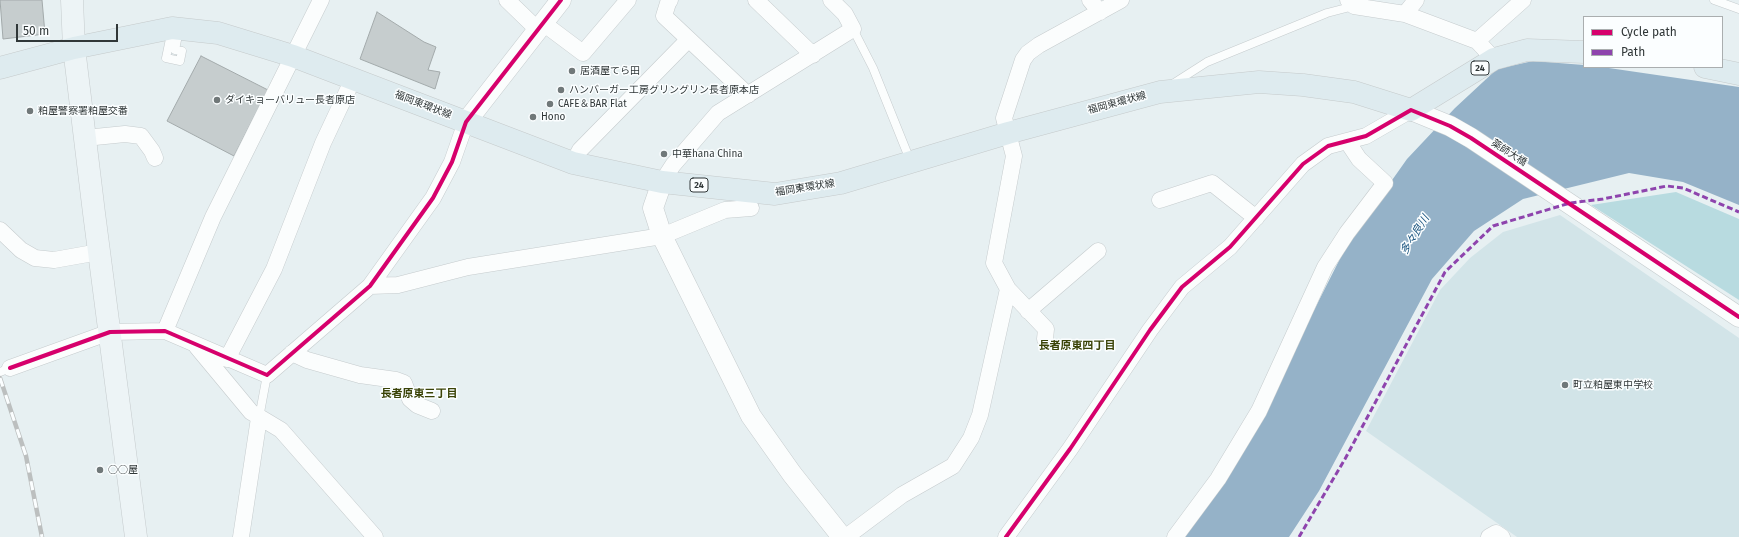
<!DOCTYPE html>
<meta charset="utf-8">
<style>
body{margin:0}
#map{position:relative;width:1739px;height:537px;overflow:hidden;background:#e7f0f2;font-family:"Fira Sans",sans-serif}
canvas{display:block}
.legend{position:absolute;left:1583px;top:16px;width:140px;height:52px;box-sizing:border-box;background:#fbfeff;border:1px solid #aaaeaf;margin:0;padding:5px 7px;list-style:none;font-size:12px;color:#303738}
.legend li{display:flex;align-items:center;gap:8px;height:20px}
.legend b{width:20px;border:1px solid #aaaeaf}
.scale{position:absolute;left:16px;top:24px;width:102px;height:18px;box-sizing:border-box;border:2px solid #303738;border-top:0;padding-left:5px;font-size:12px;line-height:14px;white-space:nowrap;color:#303738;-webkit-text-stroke:3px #fbfeff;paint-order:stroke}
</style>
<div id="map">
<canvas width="1739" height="537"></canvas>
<ul class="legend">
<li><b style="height:5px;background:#d6006c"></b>Cycle path</li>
<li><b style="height:5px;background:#8e44ad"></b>Path</li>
</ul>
<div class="scale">50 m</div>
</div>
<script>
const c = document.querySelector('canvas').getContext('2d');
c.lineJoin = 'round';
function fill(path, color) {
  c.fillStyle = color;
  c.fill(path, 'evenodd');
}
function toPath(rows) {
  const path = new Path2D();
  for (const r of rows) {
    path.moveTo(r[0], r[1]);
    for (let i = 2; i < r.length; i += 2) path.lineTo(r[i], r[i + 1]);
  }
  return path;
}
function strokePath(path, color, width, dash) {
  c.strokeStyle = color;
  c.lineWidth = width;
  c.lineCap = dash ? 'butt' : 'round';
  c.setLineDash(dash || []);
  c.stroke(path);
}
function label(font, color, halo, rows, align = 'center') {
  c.font = font + ' "Fira Sans","Noto Sans JP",sans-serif';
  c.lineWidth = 3;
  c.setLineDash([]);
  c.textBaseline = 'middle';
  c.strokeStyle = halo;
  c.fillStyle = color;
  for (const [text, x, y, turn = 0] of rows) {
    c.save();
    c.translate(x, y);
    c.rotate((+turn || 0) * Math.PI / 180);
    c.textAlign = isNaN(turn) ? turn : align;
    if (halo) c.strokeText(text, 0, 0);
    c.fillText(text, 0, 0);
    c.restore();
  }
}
fill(toPath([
 [1560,215,1739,338,1739,537,1517,537,1366,431,1440,290,1470,258,1503,232]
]), '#d2e4e8');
fill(toPath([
 [1676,192,1739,219,1739,300,1591,205]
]), '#b8dbe0');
fill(toPath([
 [1533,61,1584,65,1584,67,1602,67,1739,87,1739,205,1683,182,1629,173,1523,199,1474,231,1432,279,1319,491,1289,537,1185,537,1312,314,1349,241,1407,159,1455,108,1497,69]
]), '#95b2c8');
const building = toPath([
 [0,0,42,0,45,34,3,39,0,0],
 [377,12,424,42,436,47,428,70,440,72,435,89,360,59,377,12],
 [201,56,268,90,234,156,167,121,201,56]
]);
fill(building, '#c6cdce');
strokePath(building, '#a3aaab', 1);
const service = toPath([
 [1714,0,1739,9],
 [172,29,166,58,180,61,182,51,175,50,179,30],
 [853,29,873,68,910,160],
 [1171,85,1207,62,1327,13,1354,6],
 [0,372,10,368],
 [259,418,267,375]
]);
const minor = toPath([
 [507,0,538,30],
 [670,0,668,3,664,16,748,95],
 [756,0,813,55],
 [1090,0,1100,12],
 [1348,0,1354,6,1405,14,1477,41,1494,59],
 [1405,14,1416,0],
 [543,23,583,53,628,0],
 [1477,41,1523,0],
 [85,138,125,134,141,136,152,151,155,158],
 [573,163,580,150,688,40],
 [662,182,673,165,718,113,853,29,845,14,831,0],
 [1160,200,1212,183,1256,218],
 [0,230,21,250,35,258,54,260,99,252],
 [370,286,398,285,468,267,662,236,725,210,751,208],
 [1008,289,1046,329,1045,339],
 [1028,311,1098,251],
 [165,331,213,217,321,0],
 [197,347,251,412,281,430,375,537],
 [292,353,307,360,360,375,396,380,404,383,410,399,417,405,432,411],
 [227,359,274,269,323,143,353,79],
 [10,368,110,332,165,331,267,375,370,286,433,198,452,162,466,122],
 [241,537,259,418],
 [846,537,902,495,953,466,971,438,980,415,1008,289,994,263,1014,156,1004,118,1023,60,1028,53,1039,45,1121,0],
 [1006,537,1070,449,1150,330,1182,287,1230,247,1303,164,1328,146,1366,136,1411,110],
 [1175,537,1218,479,1259,411,1325,267,1347,233,1385,183,1359,159,1347,141],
 [1489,537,1496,533,1502,537]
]);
const tertiary = toPath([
 [1411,110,1450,126,1471,138,1739,317],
 [466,122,561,0],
 [662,182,653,208,662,236,751,416,792,474,842,537]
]);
const secondary = toPath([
 [72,0,74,48,94,213,136,537]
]);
const primary = toPath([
 [1705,67,1739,74],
 [0,68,74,48,172,28,218,33,293,56,573,163,662,182,775,194,841,183,1008,133,1160,92,1259,82,1303,85,1354,92,1411,110,1494,59,1527,50,1584,52]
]);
strokePath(service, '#c5cbcd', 9);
strokePath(minor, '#c5cbcd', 17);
strokePath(tertiary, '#c5cbcd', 21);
strokePath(secondary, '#c5cbcd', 23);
strokePath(primary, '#c5cacb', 23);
strokePath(service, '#fbfdfd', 8);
strokePath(minor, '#fbfdfd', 16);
strokePath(tertiary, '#fbfdfd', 20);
strokePath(secondary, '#edf4f6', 22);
strokePath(primary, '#deebef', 22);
const rail = toPath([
 [0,378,26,456,42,537]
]);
strokePath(rail, '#bcbfbf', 4.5);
strokePath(rail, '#fbfeff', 3, [9]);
strokePath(toPath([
 [1299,537,1345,459,1445,272,1493,226,1570,203,1603,199,1667,186,1683,188,1739,212]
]), '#8e44ad', 3, [6, 3]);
strokePath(toPath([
 [10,368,110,332,165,331,267,375,370,286,433,198,452,162,466,122,561,0],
 [1006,537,1070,449,1150,330,1182,287,1230,247,1303,164,1328,146,1366,136,1411,110,1450,126,1471,138,1739,317]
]), '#d6006c', 4);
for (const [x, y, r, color] of [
 [572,71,4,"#707879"],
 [561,90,4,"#707879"],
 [217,100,4,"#707879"],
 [550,104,4,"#707879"],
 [30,111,4,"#707879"],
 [533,117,4,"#707879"],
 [664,154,4,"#707879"],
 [1565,385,4,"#707879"],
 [100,470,4,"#707879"]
]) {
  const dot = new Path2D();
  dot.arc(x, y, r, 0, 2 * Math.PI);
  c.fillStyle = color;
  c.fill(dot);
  strokePath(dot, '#fbfeff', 1.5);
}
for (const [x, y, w] of [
 [1480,68,18],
 [699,185,18]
]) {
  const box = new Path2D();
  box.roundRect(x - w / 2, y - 7, w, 14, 3);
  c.fillStyle = '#fbfeff';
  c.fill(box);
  strokePath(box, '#303738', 1);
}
label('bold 9px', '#303738', null, [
 ["24",1480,68],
 ["24",699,185]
]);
label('10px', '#303738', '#fbfeff', [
 ["居酒屋てら田",580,71],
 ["ハンバーガー工房グリングリン長者原本店",569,90],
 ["ダイキョーバリュー長者原店",225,100],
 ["CAFE＆BAR Flat",558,104],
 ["粕屋警察署粕屋交番",38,111],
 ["Hono",541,117],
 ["中華hana China",672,154],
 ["町立粕屋東中学校",1573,385],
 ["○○屋",108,470]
], 'left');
label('10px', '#303738', '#fbfeff', [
 ["福岡東環状線",1117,103,-15],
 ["福岡東環状線",423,105,21],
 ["薬師大橋",1509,153,33],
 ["福岡東環状線",805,188,-9]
]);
label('italic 11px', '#1a547f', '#fbfeff', [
 ["多々良川",1415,235,-58]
]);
label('bold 11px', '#3a4307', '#fbfeff', [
 ["長者原東四丁目",1077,346],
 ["長者原東三丁目",419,394]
]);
</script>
